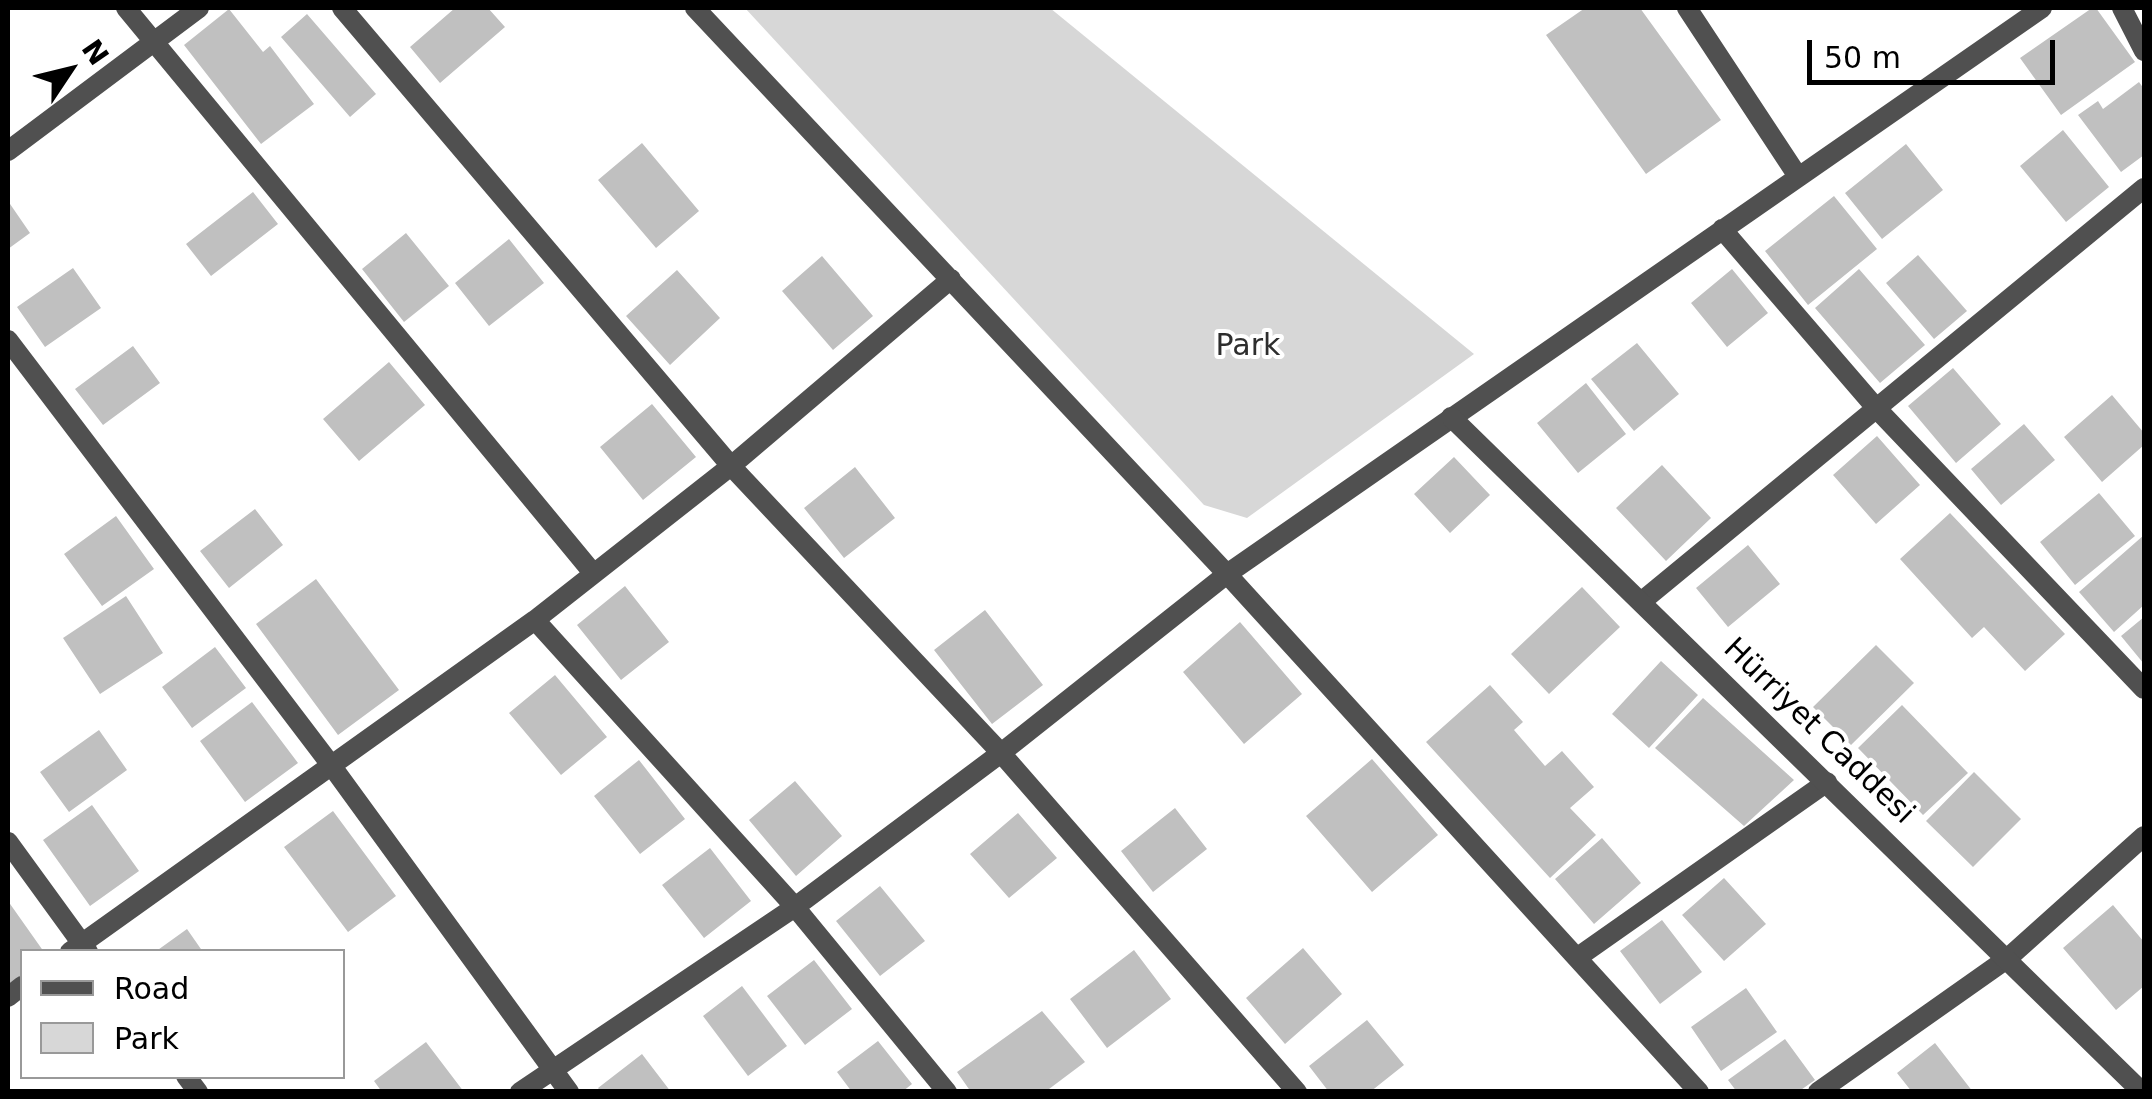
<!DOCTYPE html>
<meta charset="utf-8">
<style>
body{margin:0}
#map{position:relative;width:2152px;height:1099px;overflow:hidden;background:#fff;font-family:"DejaVu Sans",sans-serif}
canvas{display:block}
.frame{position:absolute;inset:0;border:10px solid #000;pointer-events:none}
.legend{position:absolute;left:20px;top:949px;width:325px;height:130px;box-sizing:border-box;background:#fff;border:2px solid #999;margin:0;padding:12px 18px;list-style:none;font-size:30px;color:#000}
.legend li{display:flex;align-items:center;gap:20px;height:50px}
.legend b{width:50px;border:2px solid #999}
.north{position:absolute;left:20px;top:20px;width:100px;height:100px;-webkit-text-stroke:8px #fff;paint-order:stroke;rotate:55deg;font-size:28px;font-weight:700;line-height:40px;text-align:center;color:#000}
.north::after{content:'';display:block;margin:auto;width:35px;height:45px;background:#000;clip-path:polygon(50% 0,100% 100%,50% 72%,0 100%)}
.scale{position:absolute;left:1807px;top:40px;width:248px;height:45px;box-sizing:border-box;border:5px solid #000;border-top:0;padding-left:12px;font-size:30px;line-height:35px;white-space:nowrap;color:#000;-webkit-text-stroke:8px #fff;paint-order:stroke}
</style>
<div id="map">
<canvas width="2152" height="1099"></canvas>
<div class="frame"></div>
<ul class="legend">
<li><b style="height:12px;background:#505050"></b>Road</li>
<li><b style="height:28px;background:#d7d7d7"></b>Park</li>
</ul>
<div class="north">N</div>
<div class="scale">50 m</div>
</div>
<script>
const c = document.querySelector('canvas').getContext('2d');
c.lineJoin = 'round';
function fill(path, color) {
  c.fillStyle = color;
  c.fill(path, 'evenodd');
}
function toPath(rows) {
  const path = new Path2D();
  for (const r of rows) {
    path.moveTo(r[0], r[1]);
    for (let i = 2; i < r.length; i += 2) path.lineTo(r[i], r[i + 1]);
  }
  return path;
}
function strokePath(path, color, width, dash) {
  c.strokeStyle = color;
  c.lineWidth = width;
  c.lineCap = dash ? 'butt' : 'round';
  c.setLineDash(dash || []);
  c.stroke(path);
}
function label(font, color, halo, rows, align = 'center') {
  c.font = font + ' "DejaVu Sans",sans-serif';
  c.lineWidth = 8;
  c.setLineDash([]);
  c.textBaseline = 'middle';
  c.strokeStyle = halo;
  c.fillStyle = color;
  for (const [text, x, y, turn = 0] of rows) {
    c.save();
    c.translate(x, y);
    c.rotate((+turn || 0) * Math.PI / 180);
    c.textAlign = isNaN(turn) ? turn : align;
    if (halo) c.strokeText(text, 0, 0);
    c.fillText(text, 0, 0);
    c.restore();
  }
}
fill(toPath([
 [745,8,1050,8,1474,354,1247,518,1204,505]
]), '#d7d7d7');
fill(toPath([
 [455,8,488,8,505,27,440,83,410,47],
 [1585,8,1640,8,1721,120,1646,174,1546,35],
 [2092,8,2096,8,2135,62,2061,115,2020,58],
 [229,9,263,52,270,46,314,104,261,144,184,45],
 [307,14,376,94,350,117,281,37],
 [2139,82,2144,89,2144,155,2121,172,2078,115,2098,101,2103,109],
 [2063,130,2109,187,2066,222,2020,166],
 [642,143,699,211,656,248,598,180],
 [1906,144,1943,190,1882,239,1845,193],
 [253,192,278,224,211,276,186,244],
 [1834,196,1877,249,1808,305,1765,251],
 [8,201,30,233,8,249],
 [406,233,449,286,404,322,362,269],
 [509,239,544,283,489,326,455,283],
 [1918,255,1967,311,1934,339,1886,283],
 [822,256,873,316,833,350,782,291],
 [73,268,101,308,45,347,17,307],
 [1732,269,1768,313,1727,347,1691,303],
 [1859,269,1925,345,1880,383,1815,308],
 [677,270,720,318,670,365,626,316],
 [1637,343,1679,394,1634,431,1591,379],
 [133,346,160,383,103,425,75,389],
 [389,362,425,405,359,461,323,419],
 [1953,368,2001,424,1956,463,1908,406],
 [1586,383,1626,434,1578,473,1537,423],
 [2112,395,2144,433,2144,445,2102,482,2064,437],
 [652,404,696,457,643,500,600,447],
 [2024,424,2055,460,2001,505,1971,469],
 [1877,436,1920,485,1876,524,1833,475],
 [1454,457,1490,495,1450,533,1414,494],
 [1662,465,1711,518,1666,561,1616,508],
 [855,467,895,518,844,558,804,508],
 [2099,493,2135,536,2075,585,2040,542],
 [255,509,283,545,229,588,200,551],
 [1950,513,2065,634,2025,671,1984,627,1972,638,1900,559],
 [116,516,154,569,102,606,64,554],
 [2144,535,2144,605,2114,632,2079,592],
 [1748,545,1780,584,1728,627,1696,588],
 [316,579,399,690,338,735,256,624],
 [625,586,669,642,621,680,577,625],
 [1582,587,1620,627,1549,694,1511,654],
 [126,596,163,653,100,694,63,638],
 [985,610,1043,685,992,724,934,650],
 [2144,617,2144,664,2121,636],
 [1240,622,1302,694,1244,744,1183,672],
 [1876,645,1914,683,1851,745,1813,707],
 [215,647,246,688,192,728,162,687],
 [1661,661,1698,695,1649,748,1612,714],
 [555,675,607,737,561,775,509,713],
 [1490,685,1523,722,1514,730,1545,766,1562,751,1594,787,1570,808,1596,835,1550,878,1426,742],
 [1703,698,1794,780,1744,826,1655,748],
 [252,702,298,763,245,802,200,741],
 [1902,705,1968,773,1923,815,1858,748],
 [99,730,127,770,69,812,40,772],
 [1372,759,1438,835,1372,892,1306,816],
 [639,760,685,819,640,854,594,796],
 [1974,772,2021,819,1973,867,1926,821],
 [795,781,842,836,796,876,749,820],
 [92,805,139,871,90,906,43,840],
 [1175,808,1207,849,1153,892,1121,851],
 [333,811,396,896,348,932,284,847],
 [1018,813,1057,858,1009,898,970,854],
 [1602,838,1641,883,1594,924,1555,879],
 [710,848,751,901,704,938,662,885],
 [1724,878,1766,924,1724,961,1682,915],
 [880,886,925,941,880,976,836,921],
 [8,901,44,952,22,952,22,975,8,986],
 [2113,905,2144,942,2144,986,2116,1010,2063,948],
 [1662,920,1702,972,1660,1004,1620,951],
 [187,929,203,952,155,952],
 [1303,948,1342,994,1285,1044,1246,998],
 [1134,950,1171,999,1107,1048,1070,999],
 [814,960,852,1009,805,1045,767,996],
 [742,986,787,1046,748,1076,703,1016],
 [1746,988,1777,1032,1721,1071,1691,1027],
 [1042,1011,1085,1062,1045,1092,971,1092,957,1072],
 [1367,1020,1404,1065,1370,1092,1329,1092,1309,1066],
 [1785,1039,1815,1080,1798,1092,1737,1092,1728,1080],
 [878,1041,912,1084,902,1092,852,1092,837,1072],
 [426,1042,464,1092,382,1092,374,1081],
 [1935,1043,1973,1092,1912,1092,1897,1073],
 [642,1054,671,1092,601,1092,598,1088]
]), '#c0c0c0');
strokePath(toPath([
 [126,8,593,573],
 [342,8,731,466,1001,753,1297,1092],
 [695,8,1227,574,1699,1092],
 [1687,8,1797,175],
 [2122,8,2144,51],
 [8,151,199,8],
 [1722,229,1877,409,2144,689],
 [8,340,331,765,569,1092],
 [1641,602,2144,188],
 [535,620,795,907,947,1092],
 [8,842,88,952],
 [70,952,535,620,731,466,951,279],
 [1578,957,1827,782],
 [8,997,22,986],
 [186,1076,198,1092],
 [520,1092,795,907,1001,753,1227,574,2042,8],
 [1818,1092,2008,958,2144,836]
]), '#505050', 20);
strokePath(toPath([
 [1451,417,2142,1092]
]), '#505050', 20);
label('30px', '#2e2e2e', '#fff', [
 ["Park",1248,347]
]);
label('30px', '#000', '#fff', [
 ["Hürriyet Caddesi",1818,732,44]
]);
</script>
